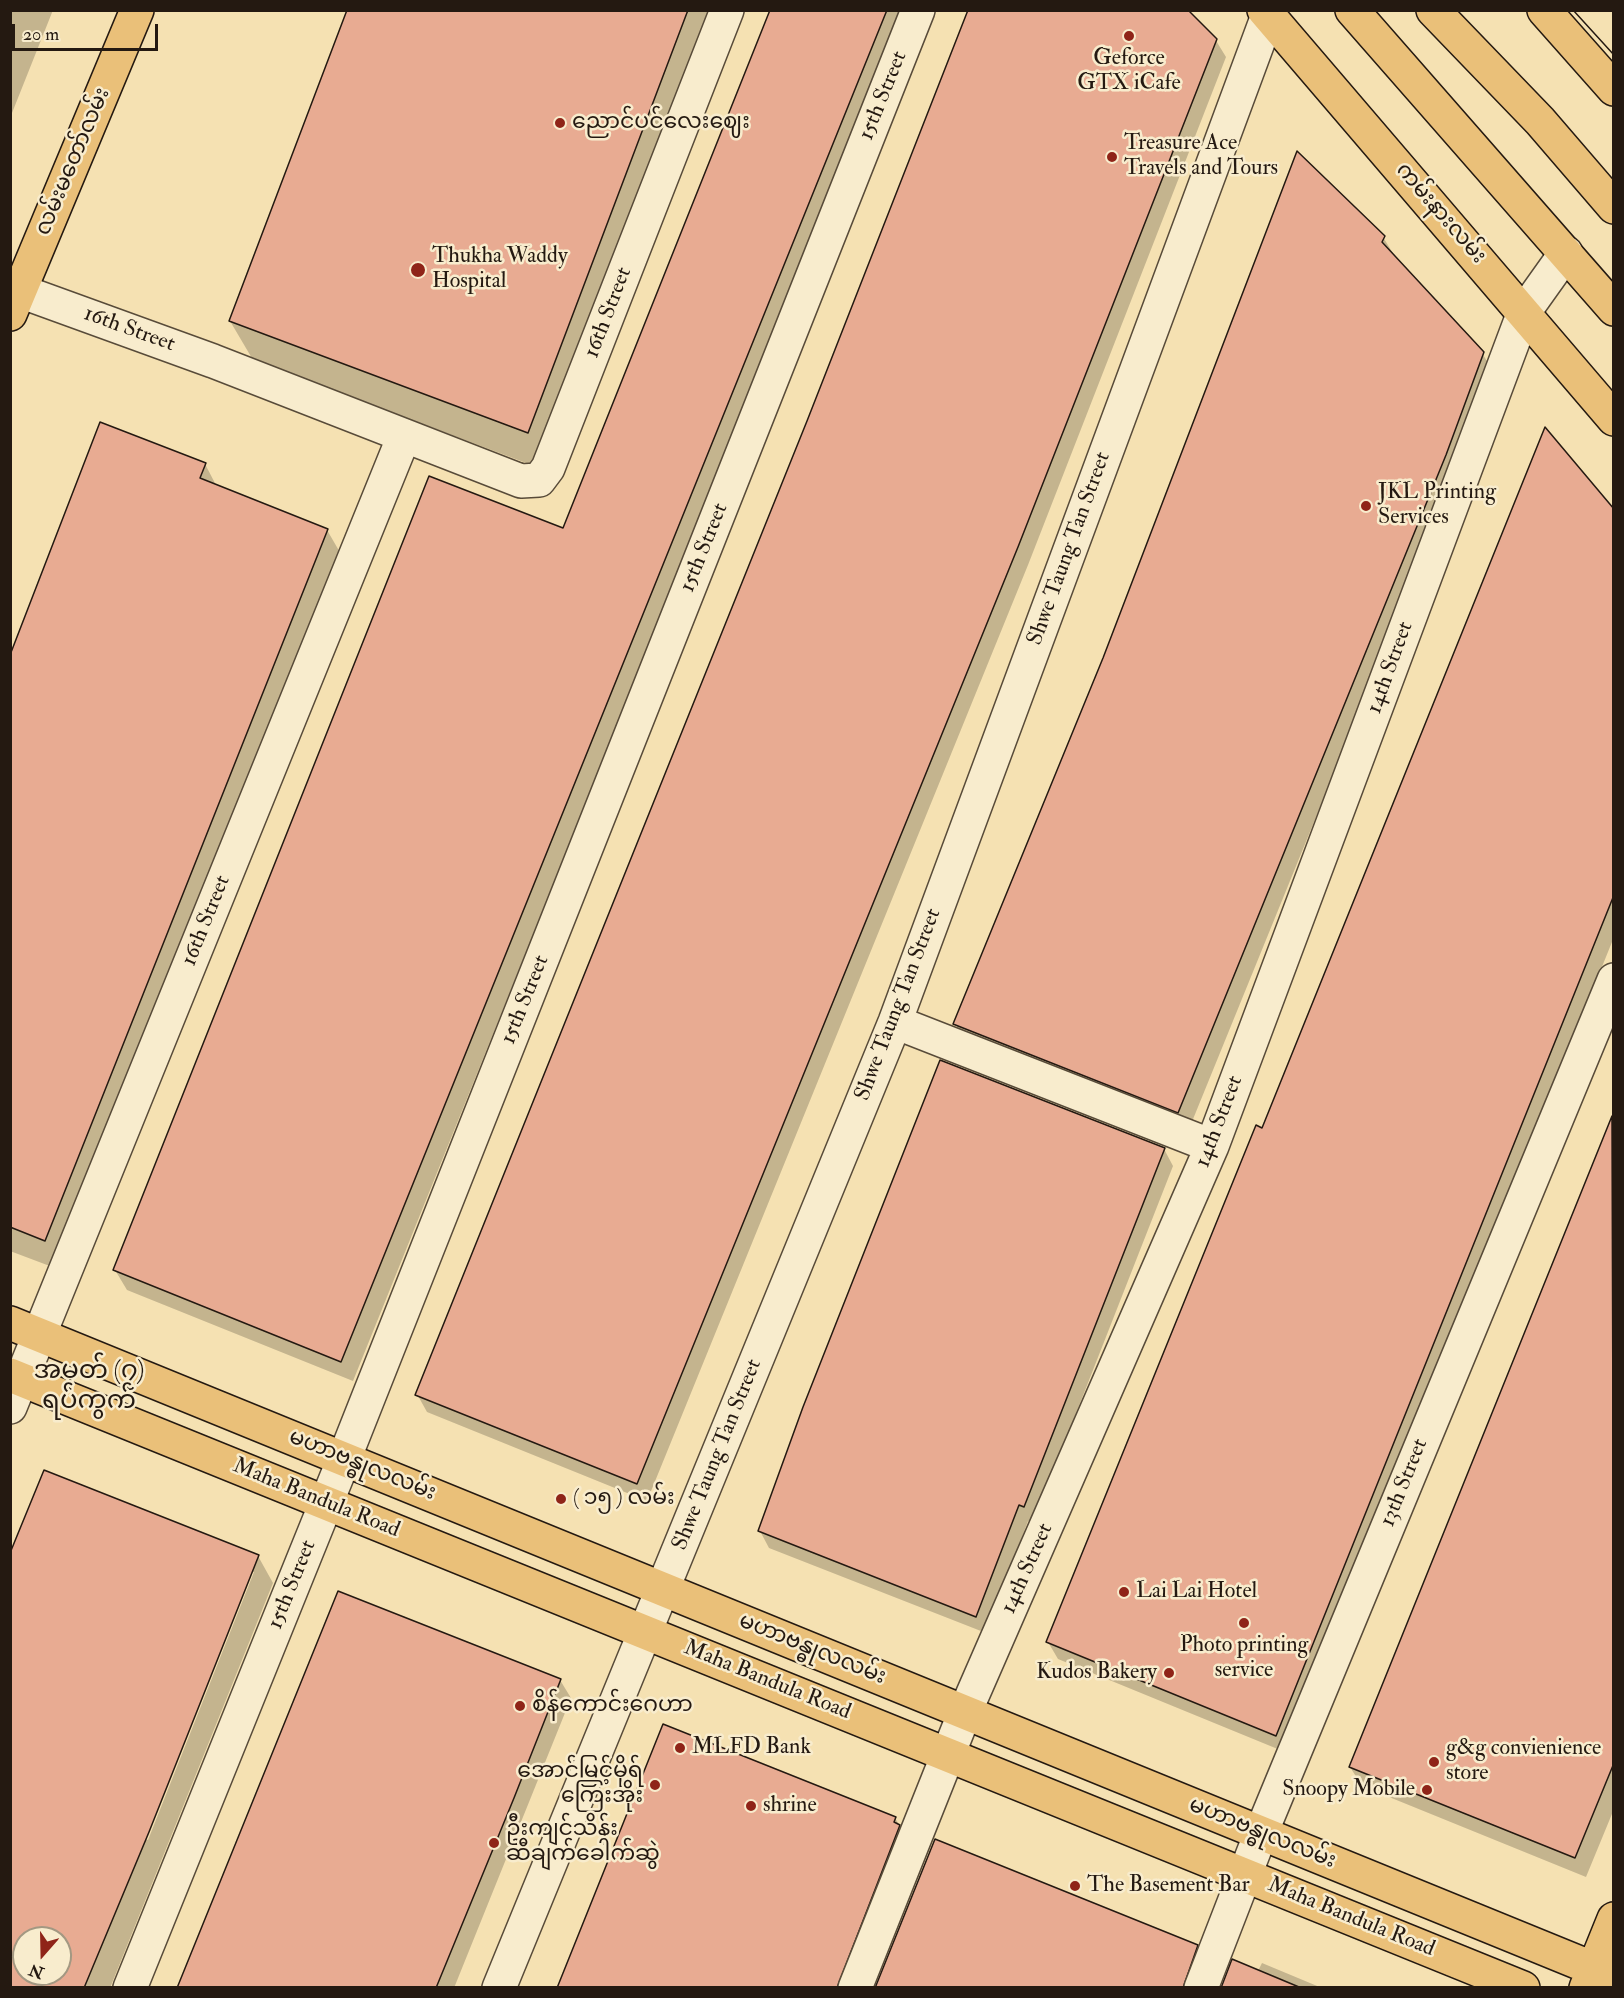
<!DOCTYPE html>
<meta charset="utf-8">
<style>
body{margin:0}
#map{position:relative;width:1624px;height:1998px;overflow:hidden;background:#f5e1b2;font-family:"IM FELL Double Pica",serif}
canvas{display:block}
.frame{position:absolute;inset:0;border:12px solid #241911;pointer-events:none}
.north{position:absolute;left:12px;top:1926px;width:60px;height:60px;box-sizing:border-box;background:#f8eccd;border:2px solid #a39882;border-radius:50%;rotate:200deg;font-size:16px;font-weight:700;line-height:24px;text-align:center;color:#241911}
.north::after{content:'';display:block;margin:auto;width:21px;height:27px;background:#8f2418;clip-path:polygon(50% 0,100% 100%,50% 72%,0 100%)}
.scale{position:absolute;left:12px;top:24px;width:146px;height:27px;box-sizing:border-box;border:3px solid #241911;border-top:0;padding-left:8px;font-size:18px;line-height:21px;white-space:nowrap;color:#241911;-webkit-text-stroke:4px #f8eccd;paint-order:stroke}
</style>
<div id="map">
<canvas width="1624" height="1998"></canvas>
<div class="frame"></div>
<div class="north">N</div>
<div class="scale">20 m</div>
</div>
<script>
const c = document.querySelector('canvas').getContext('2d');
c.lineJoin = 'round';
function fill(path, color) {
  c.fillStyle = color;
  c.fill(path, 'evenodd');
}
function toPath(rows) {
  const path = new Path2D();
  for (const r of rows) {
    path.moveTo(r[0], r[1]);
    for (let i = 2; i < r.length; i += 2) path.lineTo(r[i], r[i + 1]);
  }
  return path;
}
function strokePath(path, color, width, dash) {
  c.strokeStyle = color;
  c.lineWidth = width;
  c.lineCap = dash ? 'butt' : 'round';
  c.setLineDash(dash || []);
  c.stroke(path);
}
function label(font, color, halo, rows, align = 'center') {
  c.font = font + ' "IM FELL Double Pica","Noto Sans Myanmar",serif';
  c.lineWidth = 5;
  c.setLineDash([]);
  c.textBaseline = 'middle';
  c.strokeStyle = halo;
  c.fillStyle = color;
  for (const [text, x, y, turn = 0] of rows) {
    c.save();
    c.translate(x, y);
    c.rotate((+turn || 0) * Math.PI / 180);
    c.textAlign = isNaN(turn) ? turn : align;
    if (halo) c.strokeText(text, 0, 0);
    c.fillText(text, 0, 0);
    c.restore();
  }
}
fill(toPath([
 [10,10,53,10,10,118],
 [347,10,724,10,550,472,253,360,230,321],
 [771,10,906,10,353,1381,127,1290,115,1270,564,530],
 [1215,39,1226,57,1028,565,647,1501,427,1412,417,1394],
 [1383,237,1394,255,1482,353,1493,371,1456,473,1189,1129,965,1041,955,1023],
 [205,464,217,487,327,530,345,561,63,1271,10,1251,10,659],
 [1614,512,1614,937,1285,1752,1058,1659,1048,1642,1263,1130],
 [1614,1120,1614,1809,1586,1877,1362,1786,1350,1767],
 [1164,1149,1173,1166,1033,1523,1028,1521,986,1633,769,1548,760,1531],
 [10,1555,258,1556,273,1583,110,1988,10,1988],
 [251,1572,254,1572,148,1840,145,1839],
 [24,1938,60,1938,60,1974,24,1974],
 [560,1680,571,1698,454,1988,179,1988],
 [895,1818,906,1836,852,1988,559,1988],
 [1197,1946,1207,1964,1199,1988,877,1988],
 [1262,1963,1322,1988,1221,1988,1258,1971]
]), '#0003');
const building = toPath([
 [347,10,688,10,528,433,229,321,347,10],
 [770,10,887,10,341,1362,113,1270,429,476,563,528,770,10],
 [968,10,1188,10,1217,39,1018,547,637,1484,415,1395,807,421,968,10],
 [1297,151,1385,236,1382,242,1484,352,1446,455,1178,1113,953,1024,1103,658,1297,151],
 [100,422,206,463,200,478,328,529,45,1241,10,1227,10,655,100,422],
 [1545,427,1614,509,1614,895,1276,1736,1046,1642,1256,1125,1262,1128,1545,427],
 [940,1060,1165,1148,1024,1507,1019,1505,976,1617,758,1531,803,1407,940,1060],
 [1612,1116,1614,1763,1575,1858,1349,1767,1612,1116],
 [44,1470,259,1555,149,1832,84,1988,10,1988,10,1553,44,1470],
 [24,1938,60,1938,60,1974,24,1974,24,1938],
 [338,1591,561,1679,514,1798,436,1988,177,1988,338,1591],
 [663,1724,896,1817,894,1822,900,1825,837,1988,557,1988,663,1724],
 [935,1839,1198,1945,1183,1988,875,1988,935,1839],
 [1232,1959,1299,1987,1299,1988,1221,1988,1232,1959]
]);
fill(building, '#e8ab92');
strokePath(building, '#241911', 1.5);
const minor = toPath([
 [20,291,213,361,521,481,539,480,548,468,727,10],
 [895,1022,1212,1146],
 [10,1407,404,436],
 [130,1988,344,1459,918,10],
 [499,1988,895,1022,1270,10],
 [855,1988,965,1712,1212,1146,1524,312,1566,253],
 [1201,1988,1261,1833,1614,980]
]);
const major = toPath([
 [1264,10,1614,419],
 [1352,10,1614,309],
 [1433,10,1540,121,1614,207],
 [1544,10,1614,89],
 [10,314,137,10],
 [10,1323,1614,1977],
 [10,1375,1523,1988],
 [1586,1988,1614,1919]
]);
strokePath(minor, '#584b39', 36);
strokePath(major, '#241911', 36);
strokePath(minor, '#f8eccd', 33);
strokePath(major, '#eac079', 33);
strokePath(toPath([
 [1573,10,1614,55]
]), '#241911', 1.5);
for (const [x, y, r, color] of [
 [1129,36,6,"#8f2418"],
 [560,123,6,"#8f2418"],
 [1112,157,6,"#8f2418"],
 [418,270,8,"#8f2418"],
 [1366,506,6,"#8f2418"],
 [561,1499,6,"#8f2418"],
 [1124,1592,6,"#8f2418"],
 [1244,1623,6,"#8f2418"],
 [1169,1673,6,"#8f2418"],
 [520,1706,6,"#8f2418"],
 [680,1748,6,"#8f2418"],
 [1434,1762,6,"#8f2418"],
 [655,1785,6,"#8f2418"],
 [1427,1790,6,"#8f2418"],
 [751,1806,6,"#8f2418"],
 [494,1843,6,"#8f2418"],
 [1075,1886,6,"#8f2418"]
]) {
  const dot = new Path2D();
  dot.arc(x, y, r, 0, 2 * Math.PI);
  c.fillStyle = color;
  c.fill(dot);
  strokePath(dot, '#f8eccd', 2);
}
label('22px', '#241911', '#f8eccd', [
 ["Geforce",1129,59,"center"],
 ["GTX iCafe",1129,84,"center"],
 ["ညောင်ပင်လေးဈေး",572,123],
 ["Treasure Ace",1124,144],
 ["Travels and Tours",1124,169],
 ["Thukha Waddy",432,257],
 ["Hospital",432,282],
 ["JKL Printing",1378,493],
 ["Services",1378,518],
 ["( ၁၅ ) လမ်း",573,1499],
 ["Lai Lai Hotel",1136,1592],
 ["Photo printing",1244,1646,"center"],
 ["service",1244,1671,"center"],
 ["Kudos Bakery",1157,1673,"right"],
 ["စိန်ကောင်းဂေဟာ",532,1706],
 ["MLFD Bank",692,1748],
 ["g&g convienience",1446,1749],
 ["store",1446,1774],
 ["အောင်မြင့်မိုရ်",643,1772,"right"],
 ["ကြေးအိုး",643,1797,"right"],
 ["Snoopy Mobile",1415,1790,"right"],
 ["shrine",763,1806],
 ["ဦးကျင်သိန်း",506,1830],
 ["ဆီချက်ခေါက်ဆွဲ",506,1855],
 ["The Basement Bar",1087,1886]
], 'left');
label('22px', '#241911', '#f8eccd', [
 ["15th Street",884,96,-68],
 ["လမ်းမတော်လမ်း",74,162,-67],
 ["ကမ်းနားလမ်း",1440,214,49],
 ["16th Street",609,313,-69],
 ["16th Street",129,330,20],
 ["15th Street",705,548,-68],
 ["Shwe Taung Tan Street",1070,549,-70],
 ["14th Street",1391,668,-70],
 ["16th Street",207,921,-68],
 ["15th Street",526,1000,-68],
 ["Shwe Taung Tan Street",899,1005,-69],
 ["14th Street",1220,1122,-69],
 ["Shwe Taung Tan Street",718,1455,-68],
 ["မဟာဗန္ဓုလလမ်း",362,1466,22],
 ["13th Street",1405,1483,-68],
 ["Maha Bandula Road",316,1499,22],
 ["14th Street",1028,1569,-66],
 ["15th Street",293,1585,-68],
 ["မဟာဗန္ဓုလလမ်း",812,1650,22],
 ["Maha Bandula Road",767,1681,22],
 ["မဟာဗန္ဓုလလမ်း",1262,1834,22],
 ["Maha Bandula Road",1351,1918,22]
]);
label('26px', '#241911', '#f8eccd', [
 ["အမှတ် (၇)",89,1372],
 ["ရပ်ကွက်",89,1402]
]);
</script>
